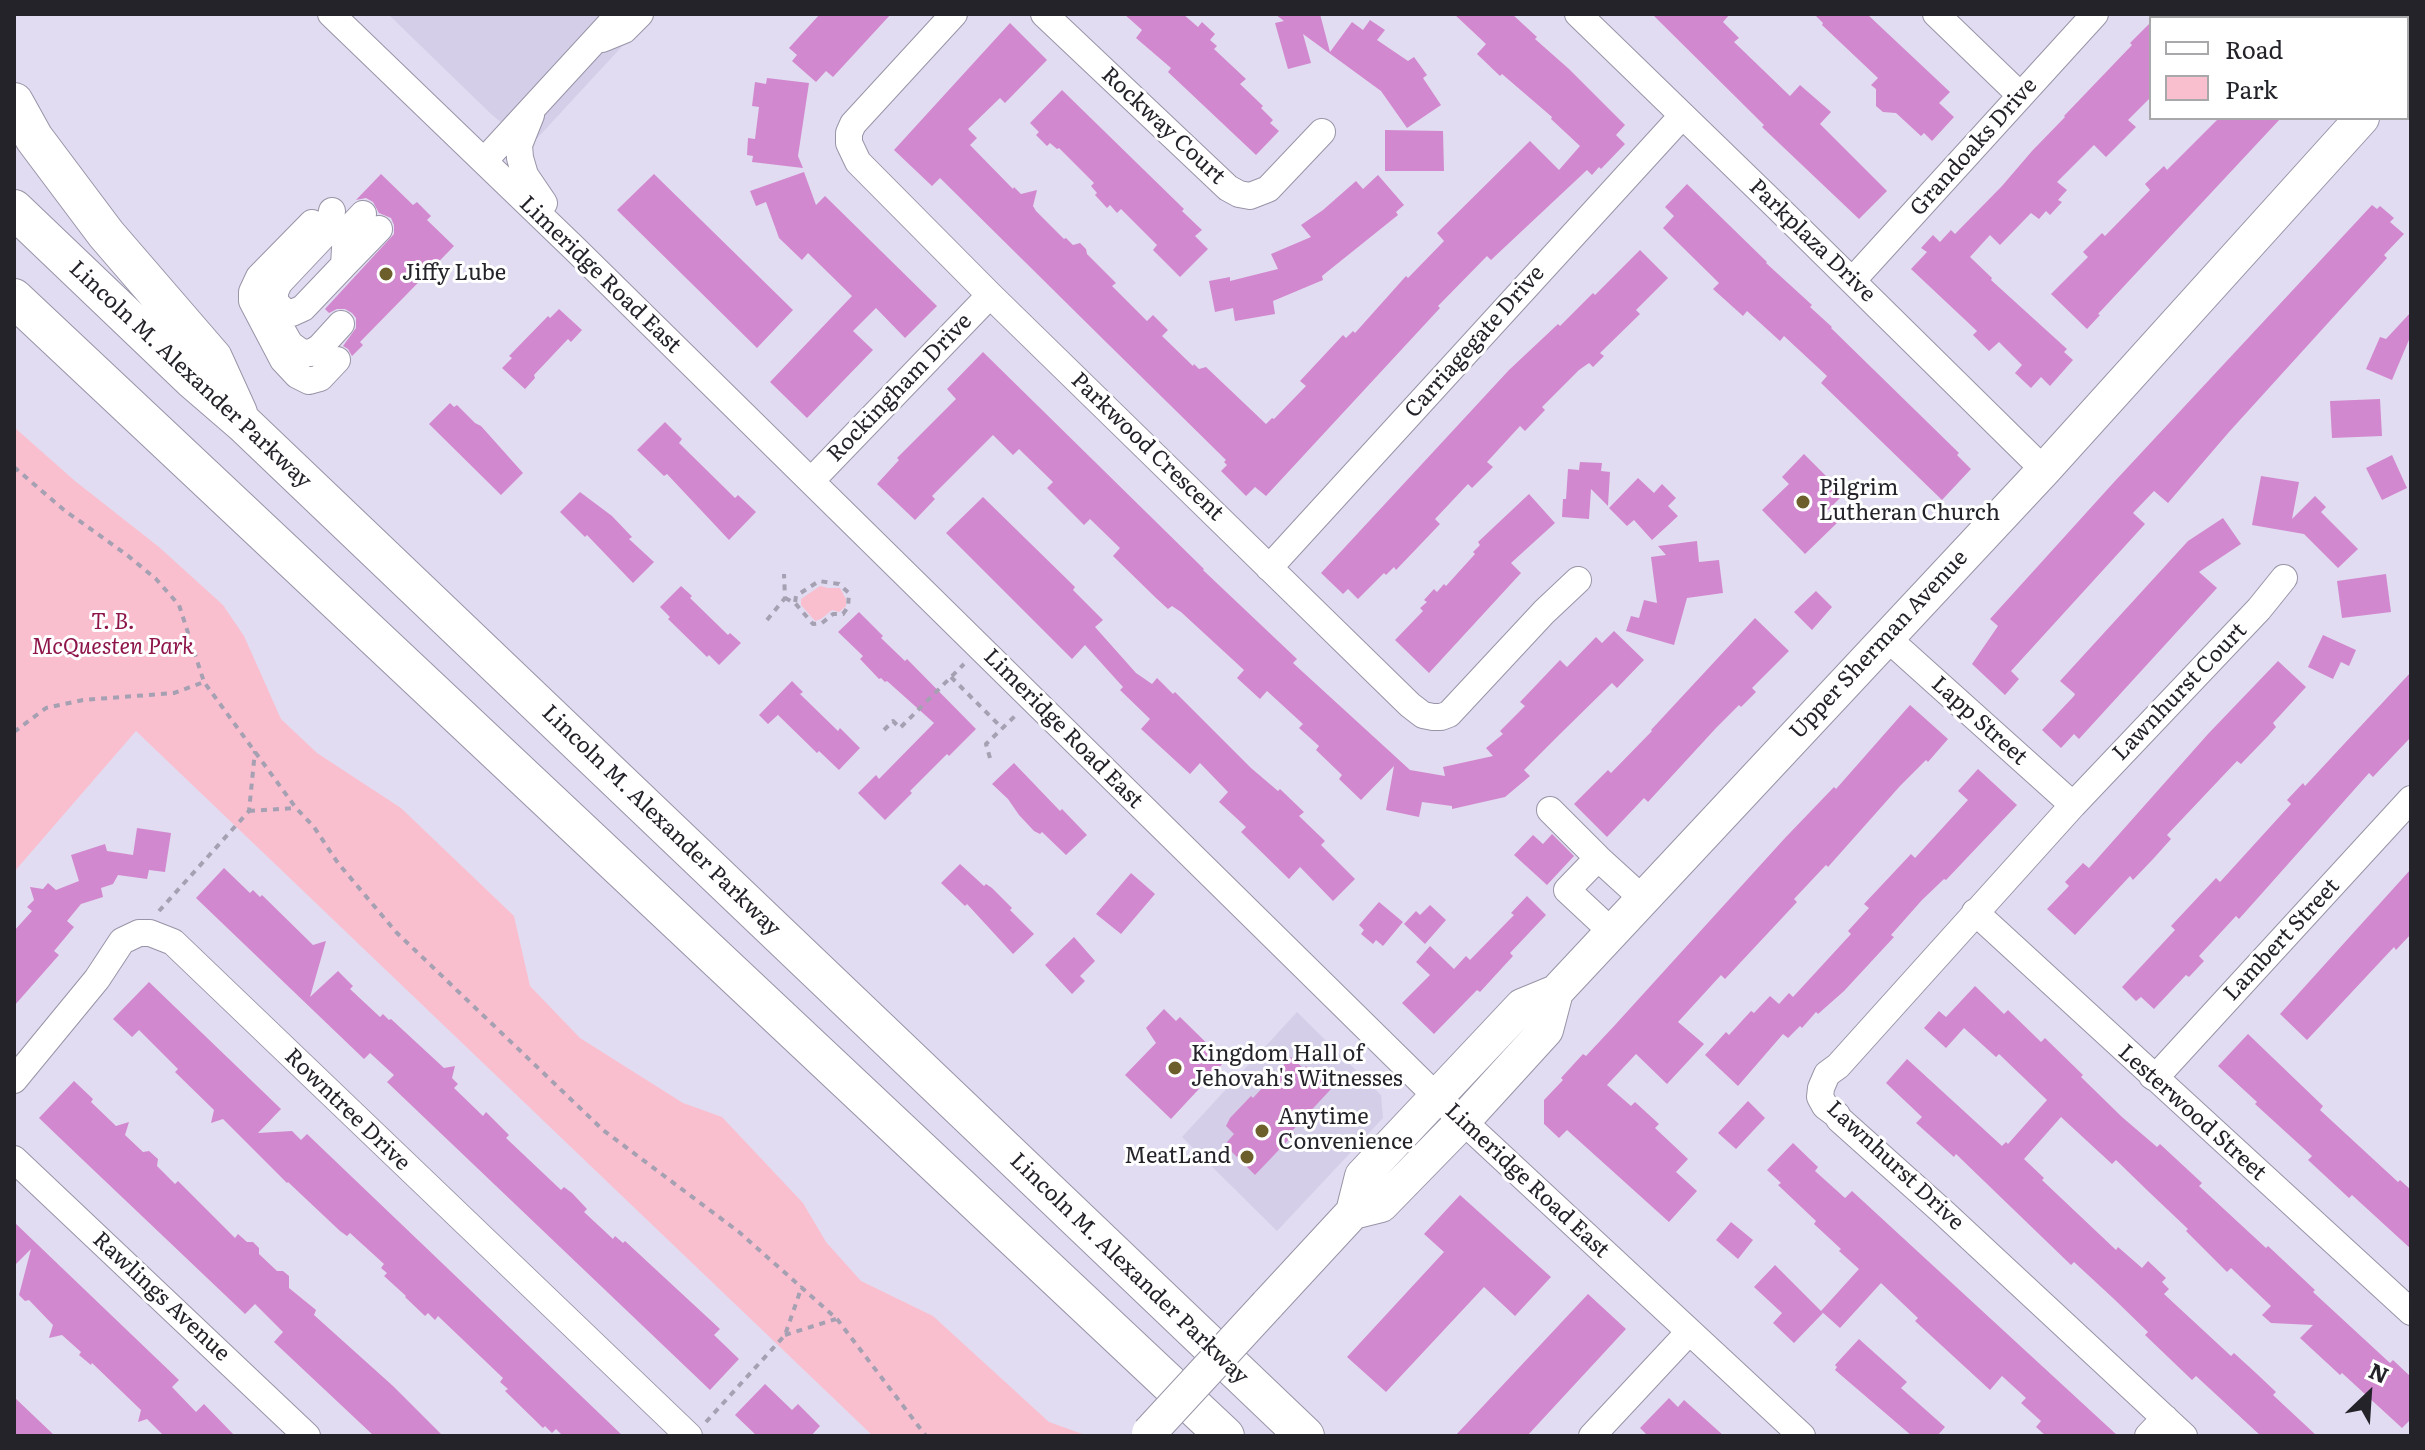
<!DOCTYPE html>
<style>
body{margin:0}
#map{position:relative;width:2425px;height:1450px;overflow:hidden;background:#e1dcf1;font-family:Literata,serif}
canvas{display:block}
.frame{position:absolute;inset:0;border:16px solid #25232a;pointer-events:none}
.legend{position:absolute;left:2149px;top:16px;width:260px;height:104px;box-sizing:border-box;background:#fff;border:2px solid #a8a7aa;margin:0;padding:10px 14px;list-style:none;font-size:24px;color:#25232a}
.legend li{display:flex;align-items:center;gap:16px;height:40px}
.legend b{width:40px;border:2px solid #a8a7aa}
.north{position:absolute;left:2329px;top:1354px;width:80px;height:80px;-webkit-text-stroke:6px #fff;paint-order:stroke;rotate:25deg;font-size:22px;font-weight:700;line-height:32px;text-align:center;color:#25232a}
.north::after{content:'';display:block;margin:auto;width:28px;height:36px;background:#25232a;clip-path:polygon(50% 0,100% 100%,50% 72%,0 100%)}
</style>
<div id="map">
<canvas width="2425" height="1450"></canvas>
<div class="frame"></div>
<ul class="legend">
<li><b style="height:10px;background:#fff"></b>Road</li>
<li><b style="height:22px;background:#fabfcf"></b>Park</li>
</ul>
<div class="north">N</div>
</div>
<script>
const c = document.querySelector('canvas').getContext('2d');
c.lineJoin = 'round';
function fill(path, color) {
  c.fillStyle = color;
  c.fill(path, 'evenodd');
}
function toPath(rows) {
  const path = new Path2D();
  for (const r of rows) {
    path.moveTo(r[0], r[1]);
    for (let i = 2; i < r.length; i += 2) path.lineTo(r[i], r[i + 1]);
  }
  return path;
}
function strokePath(path, color, width, dash) {
  c.strokeStyle = color;
  c.lineWidth = width;
  c.lineCap = dash ? 'butt' : 'round';
  c.setLineDash(dash || []);
  c.stroke(path);
}
function label(font, color, halo, rows, align = 'center') {
  c.font = font + ' Literata,serif';
  c.lineWidth = 6;
  c.setLineDash([]);
  c.textBaseline = 'middle';
  c.strokeStyle = halo;
  c.fillStyle = color;
  for (const [text, x, y, turn = 0] of rows) {
    c.save();
    c.translate(x, y);
    c.rotate((+turn || 0) * Math.PI / 180);
    c.textAlign = isNaN(turn) ? turn : align;
    if (halo) c.strokeText(text, 0, 0);
    c.fillText(text, 0, 0);
    c.restore();
  }
}
fill(toPath([
 [388,14,652,14,530,146,491,114],
 [1297,1012,1381,1095,1383,1118,1277,1231,1182,1137]
]), '#d4cee8');
fill(toPath([
 [14,427,75,481,159,547,223,605,244,636,281,719,317,753,401,808,514,916,530,986,580,1038,683,1103,722,1117,803,1203,826,1242,861,1281,933,1316,1049,1422,1088,1436,873,1436,136,731,14,872],
 [820,586,828,588,840,588,846,599,846,606,839,612,832,610,821,619,815,621,801,605,801,599]
]), '#fabfcf');
fill(toPath([
 [820,14,891,14,833,77,826,71,816,82,792,61,797,55,789,48],
 [1124,14,1183,14,1198,27,1202,22,1215,34,1210,40,1217,46,1214,49,1246,79,1240,84,1263,106,1261,108,1273,120,1270,123,1279,131,1256,155,1168,72,1171,68,1136,38,1142,30],
 [1275,14,1320,14,1330,52,1352,22,1363,30,1370,20,1385,30,1377,40,1408,61,1414,57,1427,75,1423,78,1441,105,1407,128,1381,91,1303,34,1311,63,1288,69,1275,23,1284,21],
 [1454,14,1512,14,1537,37,1535,39,1569,69,1625,125,1616,135,1625,144,1601,169,1599,167,1592,175,1587,170,1491,260,1487,256,1438,306,1440,308,1266,496,1255,487,1246,496,1221,471,1227,465,1224,462,1226,460,1108,344,940,178,932,186,894,150,1010,23,1047,60,1005,103,1000,98,968,129,977,138,970,145,1013,189,1014,187,1021,194,1037,190,1033,206,1036,211,1064,239,1066,238,1073,245,1080,243,1086,249,1087,254,1116,283,1112,286,1147,321,1153,315,1168,330,1162,336,1193,366,1194,364,1199,369,1206,367,1266,424,1272,418,1274,419,1306,386,1300,381,1343,335,1346,338,1353,331,1355,333,1406,276,1408,278,1444,241,1437,233,1530,141,1559,170,1580,146,1551,119,1552,117,1502,74,1500,76,1477,54,1486,44],
 [1652,14,1730,14,1723,22,1739,38,1734,42,1790,96,1800,85,1831,112,1820,124,1887,191,1859,219,1762,127,1764,125],
 [1814,14,1867,14,1950,92,1939,103,1954,117,1932,141,1924,133,1921,136,1896,113,1883,112,1876,106,1876,89,1871,85,1878,78,1822,25,1823,23],
 [2151,22,2151,97,2128,120,2136,127,2106,157,2094,145,2057,182,2067,190,2058,200,2062,202,2050,215,2046,211,2039,219,2031,213,2000,245,1990,235,1970,257,1992,278,1991,280,2067,349,2064,352,2073,360,2050,386,2041,377,2031,388,2015,373,2022,365,1999,342,1989,351,1973,335,1977,331,1911,269,1927,252,1921,248,1933,235,1940,242,1951,230,1955,234,2002,186,2032,151,2065,117,2064,116,2132,45,2130,43],
 [767,78,809,83,798,156,803,168,752,162,753,156,747,155,748,138,755,139,759,107,752,106,755,82,766,84],
 [1062,90,1184,209,1182,211,1202,230,1195,236,1208,249,1180,277,1153,250,1157,245,1121,209,1117,213,1110,205,1107,208,1095,195,1097,193,1091,186,1094,183,1059,148,1057,149,1050,143,1047,146,1036,135,1039,132,1030,123],
 [2219,118,2281,118,2098,314,2100,315,2087,329,2051,294,2088,257,2083,252,2102,233,2105,236,2150,190,2145,184,2164,166,2167,170],
 [1385,130,1443,131,1444,171,1385,171],
 [804,172,816,205,825,196,937,306,905,338,876,308,853,331,873,350,807,418,770,382,852,296,808,253,802,260,779,238,766,202,756,206,750,191],
 [381,174,413,205,417,202,431,216,427,220,454,246,360,342,363,345,352,356,348,349,343,346,356,328,356,318,352,313,345,309,337,309,329,313,325,309,394,234,394,225,391,218,379,213,373,202,366,198,356,200],
 [654,174,793,310,757,348,617,210],
 [1378,175,1404,205,1396,212,1398,215,1322,276,1323,280,1273,301,1275,314,1235,321,1233,308,1215,312,1209,281,1230,277,1230,281,1278,269,1271,254,1311,237,1301,225,1323,210,1356,181,1363,189],
 [1687,184,1767,262,1766,263,1812,305,1810,307,1832,327,1831,328,1959,453,1957,455,1971,469,1942,500,1821,383,1827,376,1784,336,1780,341,1747,311,1743,316,1713,289,1719,283,1663,228,1674,216,1665,207],
 [2372,205,2377,209,2380,206,2394,218,2390,222,2404,234,2384,255,2387,258,2229,432,2168,503,2154,491,2133,513,2145,524,2011,671,2019,679,2005,695,1972,664,1998,626,1990,619,2115,481],
 [1640,250,1668,278,1636,310,1640,314,1600,353,1604,356,1593,367,1589,363,1579,370,1542,407,1545,410,1525,431,1520,426,1487,462,1493,467,1472,488,1468,484,1435,519,1440,524,1396,570,1394,567,1386,575,1384,573,1358,599,1348,589,1343,594,1321,573,1509,370,1558,324,1560,326,1593,293,1595,295],
 [559,309,582,330,571,342,568,339,534,375,535,378,525,389,502,368,512,358,509,356,548,316,550,318],
 [2411,312,2411,335,2392,380,2366,369,2380,337,2386,339],
 [983,352,1204,569,1203,570,1297,659,1293,663,1410,770,1445,776,1443,767,1493,756,1486,748,1503,734,1500,731,1525,706,1520,702,1560,660,1567,667,1596,637,1602,643,1614,631,1644,660,1617,688,1612,683,1560,734,1524,770,1530,776,1505,797,1452,809,1452,806,1422,802,1419,817,1386,810,1394,766,1361,800,1339,779,1342,775,1316,750,1319,746,1299,728,1303,724,1267,691,1260,699,1237,678,1244,670,1181,612,1172,606,1168,609,1156,598,1113,556,1120,548,1090,519,1084,525,1047,488,1053,482,1019,449,1013,455,993,435,932,496,935,499,915,520,877,484,899,460,897,458,956,399,947,389],
 [2380,399,2382,436,2332,438,2330,401],
 [450,403,454,407,457,405,475,423,481,426,523,473,501,495,429,424],
 [665,422,682,439,679,443,735,498,738,495,756,512,729,540,667,474,664,476,637,450],
 [1804,454,1844,494,1826,512,1837,523,1805,554,1762,510,1789,484,1782,477],
 [2392,455,2407,488,2382,500,2366,468],
 [1580,462,1602,463,1601,471,1610,472,1608,506,1591,489,1589,519,1562,517,1563,499,1566,499,1568,469,1579,470],
 [2261,476,2299,482,2292,519,2315,496,2326,507,2321,512,2358,549,2338,568,2304,534,2252,525],
 [1638,478,1654,493,1662,484,1676,498,1668,506,1678,516,1652,540,1634,520,1627,526,1609,508],
 [580,492,612,516,632,537,629,539,654,562,633,583,587,535,585,537,560,512],
 [1529,494,1555,523,1511,563,1521,573,1429,673,1395,640,1423,611,1420,608,1427,602,1424,600,1434,589,1437,592,1444,584,1446,586,1475,554,1473,552,1480,545,1478,542],
 [983,497,1075,587,1073,590,1103,620,1095,627,1136,673,1152,684,1157,678,1173,694,1175,692,1251,768,1278,791,1280,789,1304,812,1299,816,1325,841,1321,845,1355,879,1333,901,1300,867,1289,879,1241,832,1246,827,1219,802,1228,792,1200,763,1190,774,1141,729,1150,719,1120,690,1123,687,1085,645,1072,659,946,533],
 [2223,518,2241,544,2199,572,2217,588,2079,739,2074,734,2061,748,2042,730,2074,696,2075,694,2060,681,2188,541],
 [1697,541,1699,562,1719,560,1723,593,1687,598,1674,645,1626,631,1631,616,1639,618,1644,600,1657,603,1651,557,1666,555,1658,546],
 [2386,574,2391,612,2342,618,2337,581],
 [681,586,692,596,690,598,728,635,730,633,741,643,719,665,709,655,707,657,668,619,670,617,660,607],
 [1816,591,1832,607,1812,630,1794,612],
 [859,612,883,636,881,638,905,661,907,659,976,729,949,756,947,754,910,791,912,793,885,820,858,793,876,775,879,779,934,723,887,681,885,682,881,678,879,679,860,659,863,656,838,632],
 [1755,618,1789,651,1752,688,1756,692,1741,707,1739,705,1716,728,1648,802,1644,798,1607,837,1574,804,1608,770,1611,773,1652,731,1651,730],
 [2323,635,2356,650,2349,666,2341,662,2333,679,2308,667],
 [2278,661,2306,687,2273,723,2276,727,2268,736,2241,764,2237,761,2167,835,2171,839,2154,858,2133,880,2130,876,2075,935,2047,909,2069,886,2065,882,2083,863,2089,868,2208,734],
 [2411,672,2411,737,2373,777,2369,773,2256,900,2239,919,2236,916,2199,956,2204,961,2189,977,2186,975,2154,1009,2141,997,2136,1001,2122,987,2175,930,2171,926,2216,878,2220,882,2291,804,2287,800,2303,783,2305,786],
 [792,681,803,692,800,694,838,731,840,728,860,748,839,770,819,751,817,753,778,715,780,713,768,724,759,715],
 [1910,705,1948,739,1928,762,1926,760,1900,786,1828,867,1826,865,1794,899,1797,902,1725,979,1721,975,1678,1022,1704,1044,1667,1084,1636,1054,1607,1085,1631,1106,1635,1102,1659,1124,1655,1128,1688,1159,1676,1172,1697,1191,1669,1222,1567,1130,1559,1138,1544,1124,1544,1100,1563,1080,1561,1078,1583,1054,1586,1056,1615,1025,1785,838,1834,787,1836,789],
 [1014,763,1060,811,1062,809,1087,835,1066,855,1042,832,1040,834,1034,831,1019,815,1008,799,992,784],
 [1978,769,2017,805,1946,880,1944,879,1922,900,1891,935,1894,937,1844,991,1818,1014,1816,1012,1802,1028,1800,1026,1788,1038,1783,1034,1738,1086,1705,1055,1726,1032,1729,1035,1751,1011,1754,1013,1770,996,1779,1004,1789,993,1793,997,1851,934,1848,931,1869,908,1864,904,1911,854,1915,858,1968,800,1958,791],
 [137,828,171,833,165,872,149,870,147,879,118,875,113,884,101,888,103,897,81,904,67,921,74,927,54,951,59,955,14,1006,14,931,32,911,27,907,34,900,30,887,43,889,48,883,56,890,79,881,71,855,105,844,107,851,133,855],
 [1552,834,1574,856,1547,885,1514,855,1533,835,1543,844],
 [960,864,984,886,986,884,992,888,1012,908,1010,910,1034,934,1013,954,967,904,965,906,941,883],
 [224,868,250,893,253,890,260,897,262,895,313,945,326,941,310,997,338,971,353,986,350,989,380,1017,383,1014,389,1020,391,1019,444,1068,455,1066,452,1078,458,1084,454,1088,483,1116,486,1112,509,1135,506,1138,561,1190,564,1187,572,1193,587,1209,584,1212,613,1239,615,1236,623,1243,625,1241,720,1329,714,1335,739,1359,710,1390,387,1082,394,1075,370,1053,364,1059,196,898],
 [2411,869,2411,934,2396,950,2394,947,2307,1040,2280,1014],
 [1131,873,1155,894,1121,934,1096,914],
 [1527,896,1546,915,1510,953,1513,956,1480,992,1477,990,1434,1034,1402,1003,1430,975,1416,962,1430,946,1454,969,1466,956,1470,960,1514,915,1511,913],
 [1379,902,1403,922,1383,946,1376,940,1373,944,1361,934,1364,930,1359,925],
 [1430,905,1446,920,1425,944,1404,924,1416,911,1420,915],
 [1074,937,1095,961,1080,976,1085,981,1072,994,1045,965],
 [149,982,281,1109,258,1133,292,1131,301,1140,307,1134,623,1436,563,1436,556,1429,552,1433,545,1426,543,1428,505,1391,508,1389,500,1382,503,1378,438,1316,435,1320,428,1313,425,1316,405,1297,406,1296,384,1276,387,1273,381,1268,384,1264,350,1233,347,1236,340,1231,288,1182,287,1183,223,1119,211,1123,214,1110,175,1072,178,1069,139,1030,132,1037,113,1019],
 [1975,986,2004,1014,2008,1010,2041,1042,2045,1038,2083,1075,2081,1077,2122,1117,2157,1147,2160,1144,2202,1183,2199,1186,2266,1248,2268,1246,2315,1290,2313,1292,2390,1363,2393,1360,2411,1377,2411,1419,2402,1428,2342,1373,2340,1375,2300,1338,2313,1325,2271,1323,2262,1315,2271,1306,2231,1268,2227,1272,2186,1231,2188,1229,2149,1192,2116,1160,2112,1164,2061,1117,2024,1159,2044,1178,2042,1180,2116,1250,2118,1247,2142,1268,2148,1261,2166,1278,2162,1282,2169,1289,2164,1294,2231,1356,2234,1353,2257,1374,2276,1392,2273,1395,2317,1436,2261,1436,2196,1376,2192,1380,2145,1335,2148,1332,2114,1299,2074,1262,2071,1265,1956,1154,1954,1157,1916,1123,1922,1117,1886,1083,1907,1059,2002,1146,2006,1142,2008,1144,2047,1100,1999,1054,1996,1057,1964,1028,1946,1048,1924,1028,1939,1011,1946,1017],
 [1164,1009,1176,1021,1180,1017,1225,1061,1171,1119,1125,1075,1156,1043,1146,1028],
 [2248,1034,2323,1106,2320,1110,2398,1182,2400,1180,2411,1190,2411,1249,2352,1195,2349,1198,2308,1160,2312,1156,2255,1104,2257,1102,2218,1066],
 [1291,1057,1304,1069,1306,1066,1331,1089,1292,1131,1295,1133,1255,1175,1229,1149,1227,1142,1234,1134,1226,1126,1230,1118,1251,1096,1253,1098],
 [74,1081,93,1099,91,1102,116,1126,129,1122,125,1135,143,1152,149,1151,158,1159,157,1166,175,1184,178,1181,235,1238,238,1234,247,1242,253,1242,259,1248,259,1254,277,1271,283,1271,289,1276,289,1288,316,1310,314,1315,393,1386,443,1436,374,1436,274,1342,283,1332,255,1304,245,1314,63,1141,39,1118],
 [1748,1101,1765,1118,1736,1149,1718,1133],
 [1793,1143,1818,1167,1815,1171,1845,1198,1852,1191,2118,1436,2046,1436,2036,1427,2041,1421,2021,1403,2026,1398,2002,1376,1990,1390,1915,1321,1918,1318,1881,1283,1840,1328,1821,1311,1859,1269,1839,1251,1841,1249,1814,1224,1816,1221,1778,1185,1781,1183,1767,1170],
 [1460,1195,1551,1277,1515,1316,1484,1287,1386,1392,1347,1357,1444,1252,1424,1234],
 [14,1222,179,1380,172,1387,196,1412,204,1404,235,1436,164,1436,147,1419,138,1422,141,1410,92,1363,91,1365,79,1355,81,1352,62,1335,49,1338,53,1325,29,1300,25,1301,19,1295,31,1249,14,1266],
 [1731,1222,1753,1240,1738,1259,1716,1240],
 [1775,1265,1823,1313,1794,1343,1773,1323,1782,1313,1754,1287],
 [1588,1294,1626,1329,1527,1436,1455,1436],
 [1859,1339,1907,1382,1901,1388,1945,1427,1937,1436,1912,1436,1835,1370,1837,1367,1835,1365],
 [765,1384,792,1410,798,1404,820,1426,811,1436,757,1436,735,1415],
 [14,1397,55,1436,14,1436],
 [1669,1398,1678,1407,1684,1400,1724,1436,1648,1436,1640,1428]
]), '#d288ce');
const minor = toPath([
 [331,14,575,249,1436,1096,1802,1436],
 [954,14,853,124,849,133,849,143,858,162,990,295,1410,705,1423,715,1433,717,1441,717,1449,714,1544,612,1578,580],
 [1044,14,1228,188,1239,194,1250,196,1268,189,1322,132],
 [1578,14,1774,204,2044,470],
 [1936,14,2020,95],
 [2367,14,2371,18],
 [602,39,624,30,640,14],
 [531,115,519,145,520,158,525,175,544,203],
 [484,161,610,24,615,14],
 [332,211,328,231,279,283,275,292,275,302,283,310,292,313,303,308,344,265,346,232,363,214],
 [312,223,259,277,252,292,252,301,283,360,297,375,309,381,320,378,337,360],
 [344,265,379,229],
 [1852,281,2095,14],
 [278,323,290,344,301,352,311,353,320,347,341,324],
 [811,481,990,295],
 [1269,568,1682,116],
 [1886,637,2073,805],
 [1550,810,1598,858],
 [1975,912,2411,1312],
 [1612,932,1567,890,1598,858,1643,899],
 [2152,1076,2155,1078,2411,799],
 [14,1080,97,979,122,941,139,933,150,933,173,942,689,1436],
 [14,1159,307,1436],
 [1592,1436,1689,1332],
 [2148,1436,2165,1418],
 [2184,1436,1944,1213,1839,1119,1837,1115,1825,1106,1820,1097,1821,1088,1827,1074,1838,1066,2073,805,2259,609,2284,578]
]);
const major = toPath([
 [2407,69,2411,64],
 [1353,1212,1381,1205,1463,1121,1546,1030,1556,992],
 [1267,1305,1353,1212,1362,1176,1522,1006,1556,992,2044,470,2362,118]
]);
const highway = toPath([
 [14,102,34,138,106,234,213,358,238,413],
 [14,209,192,379,243,423,1305,1436],
 [14,298,1225,1436]
]);
strokePath(minor, '#9994a7', 28);
strokePath(major, '#9994a7', 36);
strokePath(highway, '#9994a7', 40);
strokePath(toPath([
 [14,467,64,510,127,555,156,579,179,605,204,682],
 [785,598,795,603,813,624,822,623,833,614,843,614,848,607,849,593,839,584,819,581,796,596,795,603],
 [767,620,785,598,784,574],
 [951,677,1002,728],
 [884,730,893,721,900,728,964,664],
 [14,732,46,708,83,700,174,693,204,682,296,808,314,827,338,863,396,932,603,1130,739,1232,837,1319,926,1436],
 [990,758,986,744,1016,715],
 [249,811,295,808],
 [159,911,249,811,255,751],
 [785,1335,836,1319],
 [706,1422,785,1335,802,1286]
]), '#a5a1b2', 4, [6, 6]);
strokePath(minor, '#fff', 26);
strokePath(major, '#fff', 34);
strokePath(highway, '#fff', 38);
const majorBridge = toPath([
 [1149,1433,1267,1305]
]);
strokePath(majorBridge, '#9994a7', 36, []);
strokePath(majorBridge, '#fff', 34);
for (const [x, y, r, color] of [
 [386,274,8,"#6c5f2c"],
 [1803,502,8,"#6c5f2c"],
 [1175,1068,8,"#6c5f2c"],
 [1262,1131,8,"#6c5f2c"],
 [1247,1157,8,"#6c5f2c"]
]) {
  const dot = new Path2D();
  dot.arc(x, y, r, 0, 2 * Math.PI);
  c.fillStyle = color;
  c.fill(dot);
  strokePath(dot, '#fff', 3);
}
label('22px', '#25232a', '#fff', [
 ["Rockway Court",1163,126,43],
 ["Grandoaks Drive",1974,147,-48],
 ["Parkplaza Drive",1812,241,44],
 ["Limeridge Road East",600,275,44],
 ["Carriagegate Drive",1475,342,-48],
 ["Lincoln M. Alexander Parkway",190,375,43],
 ["Rockingham Drive",900,388,-46],
 ["Parkwood Crescent",1147,447,44],
 ["Upper Sherman Avenue",1879,645,-47],
 ["Lawnhurst Court",2180,692,-46],
 ["Lapp Street",1979,721,42],
 ["Limeridge Road East",1063,729,45],
 ["Lincoln M. Alexander Parkway",661,821,44],
 ["Lambert Street",2282,940,-47],
 ["Rowntree Drive",347,1110,44],
 ["Lesterwood Street",2192,1113,42],
 ["Lawnhurst Drive",1895,1166,43],
 ["Limeridge Road East",1527,1181,43],
 ["Lincoln M. Alexander Parkway",1129,1269,44],
 ["Rawlings Avenue",161,1297,43]
]);
label('22px', '#25232a', '#fff', [
 ["Jiffy Lube",402,274],
 ["Pilgrim",1819,489],
 ["Lutheran Church",1819,514],
 ["Kingdom Hall of",1191,1055],
 ["Jehovah's Witnesses",1191,1080],
 ["Anytime",1278,1118],
 ["Convenience",1278,1143],
 ["MeatLand",1231,1157,"right"]
], 'left');
label('italic 22px', '#8d154a', '#fff', [
 ["T. B.",113,623],
 ["McQuesten Park",113,648]
]);
</script>
